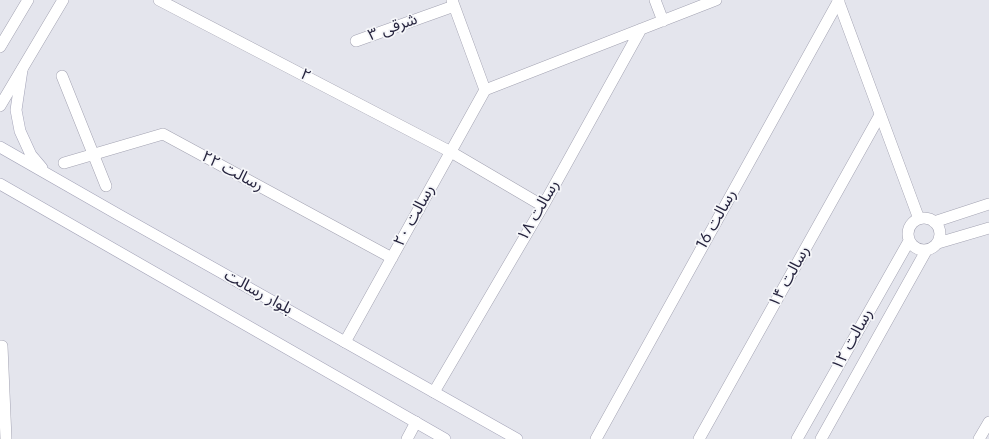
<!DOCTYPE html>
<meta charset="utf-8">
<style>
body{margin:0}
canvas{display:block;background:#e4e5ed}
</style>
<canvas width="989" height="439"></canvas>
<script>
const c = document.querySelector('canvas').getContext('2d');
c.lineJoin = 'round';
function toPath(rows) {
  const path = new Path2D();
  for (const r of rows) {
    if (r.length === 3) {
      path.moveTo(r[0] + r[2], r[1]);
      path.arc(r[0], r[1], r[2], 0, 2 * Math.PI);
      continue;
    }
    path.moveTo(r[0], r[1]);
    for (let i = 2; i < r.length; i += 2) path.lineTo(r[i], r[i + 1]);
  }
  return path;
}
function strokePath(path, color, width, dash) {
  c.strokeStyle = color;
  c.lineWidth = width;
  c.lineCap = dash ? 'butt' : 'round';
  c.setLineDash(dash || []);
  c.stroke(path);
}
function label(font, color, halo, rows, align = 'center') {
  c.font = font + ' Jost,"Noto Sans Arabic",sans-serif';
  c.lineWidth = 3.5;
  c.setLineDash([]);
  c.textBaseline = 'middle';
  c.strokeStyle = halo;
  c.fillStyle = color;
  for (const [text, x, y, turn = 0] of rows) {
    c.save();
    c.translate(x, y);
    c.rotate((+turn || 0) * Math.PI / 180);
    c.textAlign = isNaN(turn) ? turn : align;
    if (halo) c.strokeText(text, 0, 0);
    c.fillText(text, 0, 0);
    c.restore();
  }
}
const minor = toPath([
 [159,0,451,152,543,206],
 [452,0,485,90],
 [655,0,663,21],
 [356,41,454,6],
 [62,76,106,186],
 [485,90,716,0],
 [64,163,163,134,392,258],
 [345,342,485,90],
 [0,346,2,346,6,439],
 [434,392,543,206,641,29],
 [407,439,416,422],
 [596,439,839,0],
 [699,439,880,115],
 [979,439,989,422]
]);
const tertiary = toPath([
 [838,0,919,219],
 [0,47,28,0],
 [0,106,63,0],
 [924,234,16],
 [934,222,989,204],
 [938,243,989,228],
 [797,439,909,241],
 [821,439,926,251]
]);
const secondary = toPath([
 [0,45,2,43],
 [22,70,16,110,20,131,31,155,42,168],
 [0,147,119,215,345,342,517,439],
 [0,184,445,439]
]);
strokePath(minor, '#a3a3b2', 12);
strokePath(tertiary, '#a3a3b2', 12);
strokePath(secondary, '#a4a4b8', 12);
strokePath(minor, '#fff', 11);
strokePath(tertiary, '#fff', 11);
strokePath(secondary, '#fff', 11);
label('16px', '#26243e', '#f5f6f9', [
 ["۳ شرقی",393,28,-20],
 ["۲",305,76,28],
 ["رسالت ۲۲",232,172,28],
 ["رسالت ۱۸",539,211,-60],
 ["رسالت ۲۰",415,216,-61],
 ["رسالت 16",717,220,-61],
 ["رسالت ۱۴",790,277,-61],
 ["بلوار رسالت",258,293,29],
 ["رسالت ۱۲",853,340,-61]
]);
</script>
